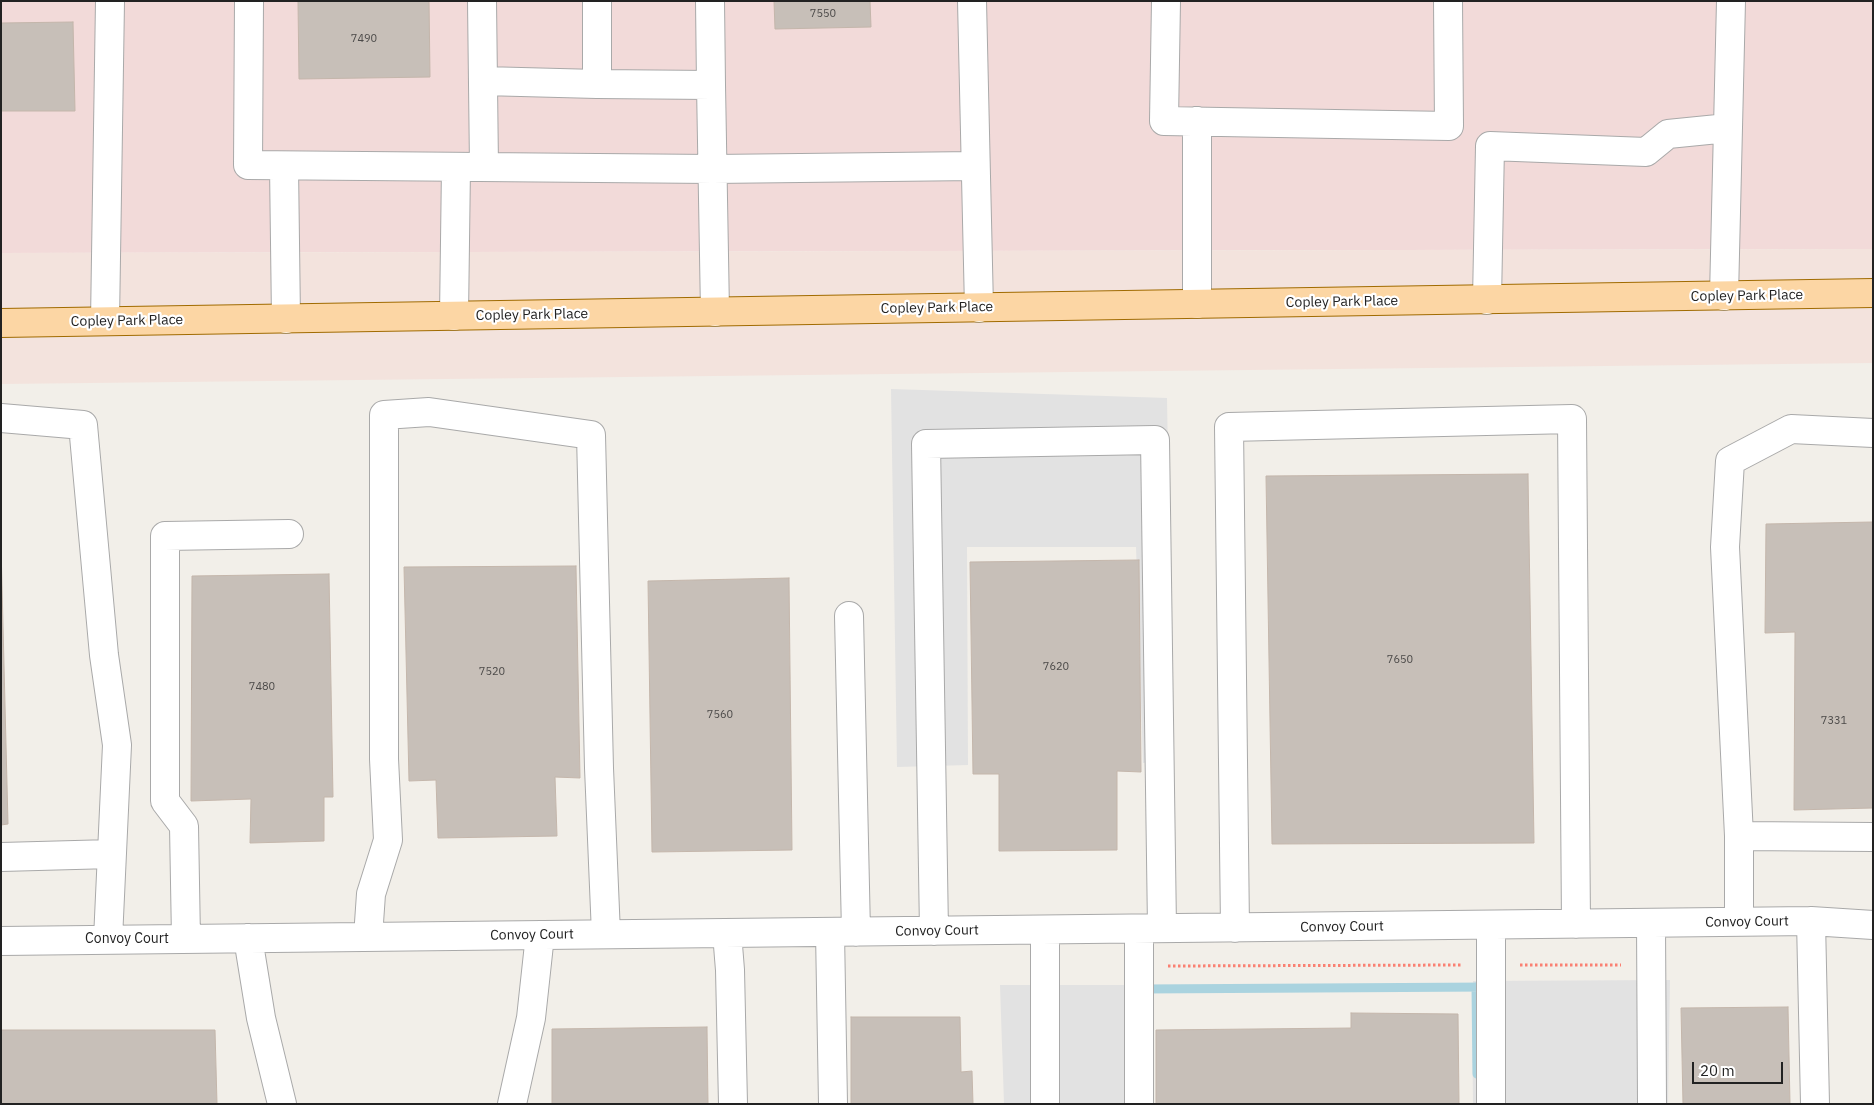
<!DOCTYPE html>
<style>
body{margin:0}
#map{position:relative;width:1874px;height:1105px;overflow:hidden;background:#f2efe9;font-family:"IBM Plex Sans",sans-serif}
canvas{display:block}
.frame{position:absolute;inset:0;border:2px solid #222;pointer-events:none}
.scale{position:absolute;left:1692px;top:1062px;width:91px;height:22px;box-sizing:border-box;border:2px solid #222;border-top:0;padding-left:6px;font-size:15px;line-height:18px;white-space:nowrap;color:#222;-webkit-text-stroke:4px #fff;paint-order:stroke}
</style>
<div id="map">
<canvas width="1874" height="1105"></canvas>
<div class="frame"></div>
<div class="scale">20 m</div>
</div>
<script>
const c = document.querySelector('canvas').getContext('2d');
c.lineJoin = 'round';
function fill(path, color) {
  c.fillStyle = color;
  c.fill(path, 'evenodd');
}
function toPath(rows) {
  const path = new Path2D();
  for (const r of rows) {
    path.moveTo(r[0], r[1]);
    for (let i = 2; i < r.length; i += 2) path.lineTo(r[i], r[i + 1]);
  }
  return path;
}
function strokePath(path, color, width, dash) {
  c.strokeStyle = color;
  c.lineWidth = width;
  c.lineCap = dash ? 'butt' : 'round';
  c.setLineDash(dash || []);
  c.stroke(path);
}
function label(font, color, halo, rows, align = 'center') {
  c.font = font + ' "IBM Plex Sans",sans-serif';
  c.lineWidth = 4.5;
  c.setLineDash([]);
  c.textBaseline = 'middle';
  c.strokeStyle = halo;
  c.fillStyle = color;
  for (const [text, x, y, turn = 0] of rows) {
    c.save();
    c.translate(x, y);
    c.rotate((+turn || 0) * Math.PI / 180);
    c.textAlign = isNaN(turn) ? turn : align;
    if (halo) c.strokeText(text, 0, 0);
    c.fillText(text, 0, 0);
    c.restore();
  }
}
fill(toPath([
 [1,1,1873,1,1873,249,1,253]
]), '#f2dad9');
fill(toPath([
 [1873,249,1873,363,1,384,1,253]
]), '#f3e3dd');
fill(toPath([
 [891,389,1167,398,1173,762,1143,763,1136,547,967,547,968,765,897,767],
 [1670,980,1668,1104,1473,1104,1472,1015,1473,981],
 [1000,985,1154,985,1152,1104,1004,1104]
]), '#e2e2e2');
strokePath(toPath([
 [1476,987,1477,1074],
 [1142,989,1489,987]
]), '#aad3df', 9);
const building = toPath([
 [298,1,429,1,430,77,299,79,298,1],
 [774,1,870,1,871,27,775,29,774,1],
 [73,22,75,111,1,111,1,23,73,22],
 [1528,474,1534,843,1272,844,1266,476,1528,474],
 [1873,522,1873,808,1794,810,1795,632,1765,633,1766,524,1873,522],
 [1,546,8,824,1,825,1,546],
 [1139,560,1141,772,1117,771,1117,850,999,851,999,774,973,774,970,562,1139,560],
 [576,566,580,778,555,777,557,836,438,838,436,780,409,781,404,567,576,566],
 [329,574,333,797,324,797,324,841,250,843,251,799,191,801,192,576,329,574],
 [789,578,792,850,652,852,648,581,789,578],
 [1788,1007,1790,1104,1683,1104,1681,1008,1788,1007],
 [1351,1013,1458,1014,1459,1104,1156,1104,1156,1030,1351,1028,1351,1013],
 [851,1017,960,1017,961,1072,972,1071,973,1104,851,1104,851,1017],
 [707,1027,708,1104,552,1104,552,1029,707,1027],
 [1,1030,215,1030,217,1104,1,1104,1,1030]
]);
fill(building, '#c7bfb8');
strokePath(building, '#c4b6ab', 1);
const minor = toPath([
 [249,1,248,165,713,169,975,166],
 [482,1,484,167],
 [597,1,597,84,711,85,715,312],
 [710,1,711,85],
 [972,1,979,308],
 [1166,1,1164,121,1449,126,1448,1],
 [483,81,597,84],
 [1197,121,1197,304],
 [284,166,286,319],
 [1724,296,1731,1],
 [1487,300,1490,146,1646,152,1668,134,1728,128],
 [454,316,456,167],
 [105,321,110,1],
 [1,418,83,425,104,655,117,745,108,939],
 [849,616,856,932],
 [1739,836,1725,547,1730,461,1791,429,1873,433],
 [1,857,112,854],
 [1811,921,1815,1104],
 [1739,922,1739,836,1873,837],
 [1651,923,1652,1104],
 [1491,925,1491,1104],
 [1235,928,1229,427,1572,419,1576,924],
 [1139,929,1139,1104],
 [1045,930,1045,1104],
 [934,931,926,444,1155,440,1162,928],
 [830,932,833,1104],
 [727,933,730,970,733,1104],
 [368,937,371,894,388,840,384,759,384,415,429,412,591,435,599,768,606,934],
 [248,938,261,1018,282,1104],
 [186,939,184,826,165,801,165,536,289,534],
 [1,941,1811,921,1873,925],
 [512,1104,531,1018,540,935]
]);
const major = toPath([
 [1,323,1873,293]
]);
strokePath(minor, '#a9a9a9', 30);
strokePath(major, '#a06b00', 30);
strokePath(toPath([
 [1520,965,1621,965],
 [1168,966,1461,965]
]), '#fa8072', 3, [2.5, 2.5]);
strokePath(minor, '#fff', 28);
strokePath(major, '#fcd6a4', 28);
label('11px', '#4b4948', null, [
 ["7550",823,14],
 ["7490",364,39],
 ["7650",1400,660],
 ["7620",1056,667],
 ["7520",492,672],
 ["7480",262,687],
 ["7560",720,715],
 ["7331",1834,721]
]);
label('14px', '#222', '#fff', [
 ["Copley Park Place",1747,296,-1],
 ["Copley Park Place",1342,302,-1],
 ["Copley Park Place",937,308,-1],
 ["Copley Park Place",532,315,-1],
 ["Copley Park Place",127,321,-1],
 ["Convoy Court",1747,922,-1],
 ["Convoy Court",1342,927,-1],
 ["Convoy Court",937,931,-1],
 ["Convoy Court",532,935,-1],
 ["Convoy Court",127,939]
]);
</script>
